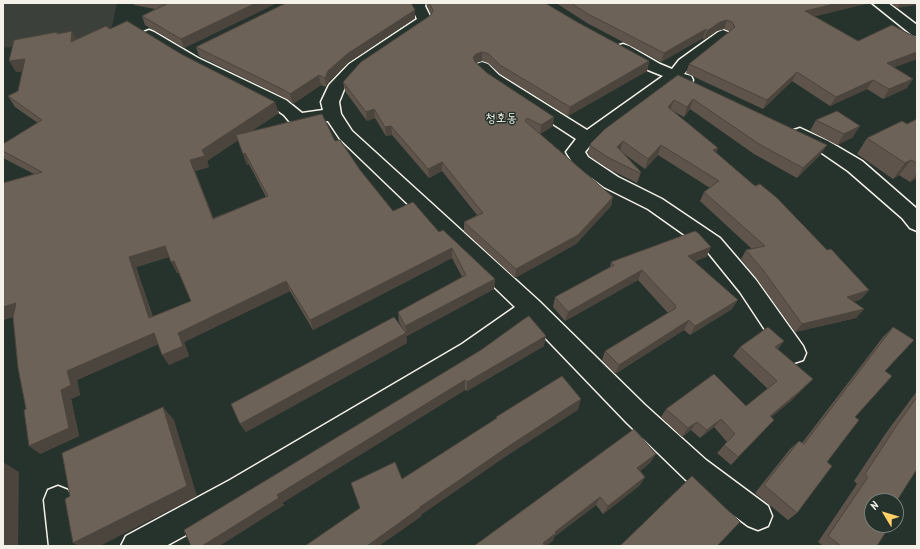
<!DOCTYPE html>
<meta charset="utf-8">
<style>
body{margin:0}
#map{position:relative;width:920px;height:549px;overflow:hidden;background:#26332d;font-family:Kalam,sans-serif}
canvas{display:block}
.frame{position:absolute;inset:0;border:4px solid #f4f1e8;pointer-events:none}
.north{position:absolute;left:864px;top:493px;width:40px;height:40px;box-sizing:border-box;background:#26332d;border:1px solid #787f78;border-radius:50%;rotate:308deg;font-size:11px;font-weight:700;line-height:16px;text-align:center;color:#f4f1e8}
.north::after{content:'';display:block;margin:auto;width:14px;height:18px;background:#ffd166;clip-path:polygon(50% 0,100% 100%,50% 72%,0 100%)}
</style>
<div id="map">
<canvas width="920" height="549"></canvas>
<div class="frame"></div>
<div class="north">N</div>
</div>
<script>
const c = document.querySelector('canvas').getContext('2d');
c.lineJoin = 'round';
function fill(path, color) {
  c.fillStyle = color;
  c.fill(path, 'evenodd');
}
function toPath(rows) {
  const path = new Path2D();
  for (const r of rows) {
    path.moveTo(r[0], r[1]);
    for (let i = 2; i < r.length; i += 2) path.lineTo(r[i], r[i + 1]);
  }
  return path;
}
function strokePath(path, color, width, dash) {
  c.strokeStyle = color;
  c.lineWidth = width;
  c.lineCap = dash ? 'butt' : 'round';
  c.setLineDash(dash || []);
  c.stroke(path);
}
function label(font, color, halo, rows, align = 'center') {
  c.font = font + ' Kalam,"Poor Story",sans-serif';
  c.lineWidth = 3;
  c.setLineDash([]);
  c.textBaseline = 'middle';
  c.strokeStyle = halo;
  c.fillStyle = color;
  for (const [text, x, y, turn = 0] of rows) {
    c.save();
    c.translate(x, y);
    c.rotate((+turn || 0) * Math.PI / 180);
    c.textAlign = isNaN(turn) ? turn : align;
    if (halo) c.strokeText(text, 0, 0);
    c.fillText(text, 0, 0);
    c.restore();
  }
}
fill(toPath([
 [3,3,117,3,111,31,102,36,3,48]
]), '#3b413a');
const minor = toPath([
 [412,3,426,3,425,6,432,20,430,23,361,70,345,87,339,102,341,114,352,131,539,301,645,405,706,460,768,506,772,516,768,526,758,530,748,526,686,480,627,423,530,322,480,358,250,500,166,546,121,546,126,536,230,480,462,344,515,307,340,139,328,121,302,125,289,121,284,115,274,108,186,64,144,38,141,35,144,32,149,30,154,32,198,58,286,100,302,113,323,110,321,102,329,85,349,64,417,19,411,6,412,3],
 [872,3,888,3,917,25,917,37,912,35,872,3],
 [723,30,728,32,731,35,728,38,691,66,684,74,691,76,693,80,691,84,685,85,676,82,593,142,585,152,588,157,618,177,662,199,720,238,756,280,803,346,806,353,803,360,794,363,785,360,740,292,706,250,648,209,604,187,574,165,566,152,576,139,487,81,474,67,476,64,482,62,488,64,499,75,587,130,663,76,648,70,617,52,615,49,617,46,623,44,629,46,660,64,672,69,679,60,718,32,723,30],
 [800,128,828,141,862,161,916,208,917,231,910,228,902,218,848,171,816,149,794,138,791,134,794,130,800,128],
 [58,486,68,490,72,500,79,546,49,546,44,500,48,490,58,486]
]);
strokePath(minor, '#f4f1e8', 3);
fill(minor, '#26332d');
fill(toPath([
 [133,3,277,3,184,48,145,25,142,16,155,9,134,5],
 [426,3,545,3,577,22,649,61,647,71,568,116,500,74,488,63,482,61,476,63,487,73,553,126,540,134,613,197,611,206,576,244,515,278,464,231,464,222,477,215,442,171,429,178,392,135,386,136,375,118,367,121,345,91,343,82,431,15,427,6],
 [556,3,869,3,814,16,858,41,917,59,894,67,907,88,883,99,867,89,830,106,792,81,763,109,686,73,689,64,730,32,729,31,724,29,717,31,704,40,703,38,661,62,587,23],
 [890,3,917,3,897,8],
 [415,10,415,18,348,63,330,80,326,87,321,85,293,104,287,99,199,56,196,47],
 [110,29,181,54,279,113,251,131,335,141,360,170,393,211,439,232,495,279,494,289,407,336,406,334,407,343,246,432,240,424,403,329,399,322,398,312,462,277,452,258,313,330,290,291,184,342,189,356,169,365,158,344,77,380,80,395,71,399,79,436,40,454,26,409,13,317,3,320,3,183,34,174,5,159,3,156,3,144,38,123,15,107,8,96,18,91,22,71,16,72,58,34,76,39],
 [238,140,247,165,249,164,266,197,213,218,195,171,209,167,207,161],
 [169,257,177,273,179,272,191,301,153,317,136,267],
 [678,75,821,154,797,178,754,154,690,109,684,117,673,111,716,153,827,250,869,290,861,299,853,302,864,309,856,318,795,332,757,279,741,259,746,250,752,249,700,201,704,192,710,188,658,155,645,169,623,153,641,172,637,183,607,168,589,156,588,153,590,144],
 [917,119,917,178,910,182,899,175,893,179,857,154,867,138,907,124],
 [816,120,853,137,837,145,810,131],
 [711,247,706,257,695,261,732,309,690,335,684,330,615,374,602,360,605,351,668,313,638,280,565,321,553,307,555,297,610,267,611,262],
 [893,327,885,371,855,417,797,513,788,520,755,493,790,449,799,441,802,443,883,337],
 [784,341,778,349,792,400,771,417,774,420,731,465,717,453,727,442,714,427,700,438,691,430,682,437,661,417,666,409,746,406,768,389,733,356,740,347],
 [544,346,467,391,465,390,282,503,284,505,219,546,481,350],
 [917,391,917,469,872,501,877,546,823,546,818,542,857,484,854,481,886,433],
 [650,463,640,471,645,477,639,486,603,514,596,505,554,537,553,541,474,546]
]), '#5e544b');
fill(toPath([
 [256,3,277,3,184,48,181,39],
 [838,3,869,3,801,20,805,11],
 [900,3,917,3,917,5,897,8],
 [415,10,415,18,348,63,330,80,326,87,325,78,328,71,347,54],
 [727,20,724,29,717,31,704,40,707,31,720,22],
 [706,29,703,38,661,62,664,53],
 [72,31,78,42,71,42],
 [482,52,482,61,476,63,473,57,476,54],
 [917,52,917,59,881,72,887,63],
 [25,59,32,70,16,72,9,61],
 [649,61,647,71,568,116,570,107],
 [797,72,792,81,763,109,767,100],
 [319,75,321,85,293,104,290,94],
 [913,79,907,88,883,99,889,89],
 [873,80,867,89,830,106,836,97],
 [693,99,690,109,684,117,687,107],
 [674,100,670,110,668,107],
 [275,102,279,113,207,161,209,167,195,171,218,229,213,219,190,160,202,150],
 [374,109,375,118,367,121,366,112],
 [554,117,553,126,540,134,541,125],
 [391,126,392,135,386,136,385,127],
 [860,126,853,137,837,145,844,134],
 [623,141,620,151,617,147],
 [661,145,658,155,645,169,648,159],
 [827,145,821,154,797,178,803,168],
 [718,148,714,158,713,150],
 [245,153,249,164,247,165,243,154],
 [911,160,899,175,893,179,905,163],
 [442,162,442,171,429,178,428,169],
 [641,172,638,182,637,183,640,173],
 [917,173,917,178,910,182],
 [613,197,611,206,576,244,515,278,516,269],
 [165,246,171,256,136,267,156,328,149,318,129,257],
 [711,247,706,257,684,266,688,256],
 [452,248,452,258,313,330,310,320],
 [174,261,181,271,177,273,171,262],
 [642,270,638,280,565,321,568,312],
 [495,279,494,289,407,336,405,326],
 [286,281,290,291,184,342,189,356,169,365,162,355,178,333],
 [869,290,861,299,839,306,847,297],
 [738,300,732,309,690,335,695,326],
 [16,303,26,313,3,320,3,307],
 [864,309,856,318,795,332,802,324],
 [689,320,684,330,615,374,619,365],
 [154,333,161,343,77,380,80,395,71,399,79,436,40,454,29,446,61,390,67,371],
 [406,333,407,343,246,432,240,424],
 [546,336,544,346,467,391,467,382],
 [784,341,776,350,775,347],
 [813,379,792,400,762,425,770,416],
 [465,380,465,390,282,503,284,505,219,546,202,546,277,495],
 [581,399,578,410,508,455,421,515,422,516,379,546,367,546,420,507,509,446],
 [163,407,174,420,197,496,100,546,79,546,73,543],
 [721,419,714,427,700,438,707,430],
 [697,422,691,430,682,437,688,428],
 [656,454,650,463,632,477,637,468],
 [3,462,19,472,18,546,3,546],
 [645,477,639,486,603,514,608,506],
 [600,497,596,505,554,537,553,541,546,546,542,546,543,543,555,532]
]), '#4c453d');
const building = toPath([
 [164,3,256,3,181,39,142,16,167,4,164,3],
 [286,3,411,3,415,10,347,54,328,71,325,78,319,75,290,94,284,90,196,47,286,3],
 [429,3,545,3,577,22,649,61,570,107,500,65,489,54,482,52,476,54,473,57,475,62,487,73,554,117,541,125,527,118,525,121,613,197,578,235,516,269,464,222,483,213,442,162,428,169,391,126,385,127,374,109,366,112,343,82,361,62,431,15,433,10,429,3],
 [571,3,838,3,805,11,858,41,892,25,917,38,917,52,887,63,913,79,889,89,873,80,836,97,797,72,767,100,689,64,735,27,732,22,727,20,720,22,707,31,706,29,664,53,588,14,571,3],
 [127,21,181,54,275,102,202,150,205,156,190,160,213,219,268,196,245,153,243,154,236,135,322,114,335,141,340,140,360,170,393,211,413,202,439,232,443,230,495,279,405,326,398,312,466,275,452,248,310,320,286,281,178,333,183,346,162,355,154,333,67,371,71,385,61,390,69,428,29,446,24,410,26,409,18,368,13,317,16,303,3,307,3,183,42,172,3,151,3,144,42,120,8,96,18,91,25,59,9,61,14,40,57,32,57,34,72,31,71,42,106,26,110,29,127,21],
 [165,246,171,262,174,261,191,301,149,318,129,257,165,246],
 [678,75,827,145,803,168,759,144,693,99,687,107,674,100,668,107,718,148,713,150,755,186,760,184,777,198,827,250,831,249,869,290,847,297,864,309,802,324,763,270,746,250,765,246,704,192,719,181,661,145,648,159,623,141,617,147,641,172,640,173,609,158,591,146,590,144,605,129,678,75],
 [837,111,860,126,844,134,816,120,837,111],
 [917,119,917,163,911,160,905,163,867,138,902,121,907,124,917,119],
 [695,231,698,233,711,247,688,256,738,300,695,326,689,320,619,365,605,351,676,308,675,305,642,270,568,312,555,297,614,265,611,262,695,231],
 [529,316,546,336,467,382,465,380,277,495,279,498,202,546,191,546,184,530,481,350,524,319,529,316],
 [394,317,406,333,240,424,231,404,394,317],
 [768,327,784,341,775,347,813,379,800,391,770,416,774,420,738,457,724,445,735,434,721,419,707,430,697,422,688,428,666,409,714,374,746,406,777,381,740,347,768,327],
 [893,327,914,340,885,371,892,376,855,417,859,420,827,462,832,466,797,513,764,485,799,441,804,444,893,327],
 [562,376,581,399,509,446,420,507,420,508,367,546,305,546,360,508,351,483,395,462,402,479,497,418,496,417,562,376],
 [917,397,917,469,896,502,896,501,872,501,872,525,890,525,877,546,841,546,828,536,868,477,865,474,897,425,917,397],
 [163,407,187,486,73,543,65,499,70,496,62,453,163,407],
 [634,429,656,454,637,468,645,477,608,506,600,497,555,532,556,533,543,543,545,546,474,546,634,429],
 [692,476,740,522,717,546,620,546,692,476]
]);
fill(building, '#6d6257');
strokePath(building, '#4c453d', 1);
label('13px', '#f4f1e8', '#26332d', [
 ["청호동",501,120]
]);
</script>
